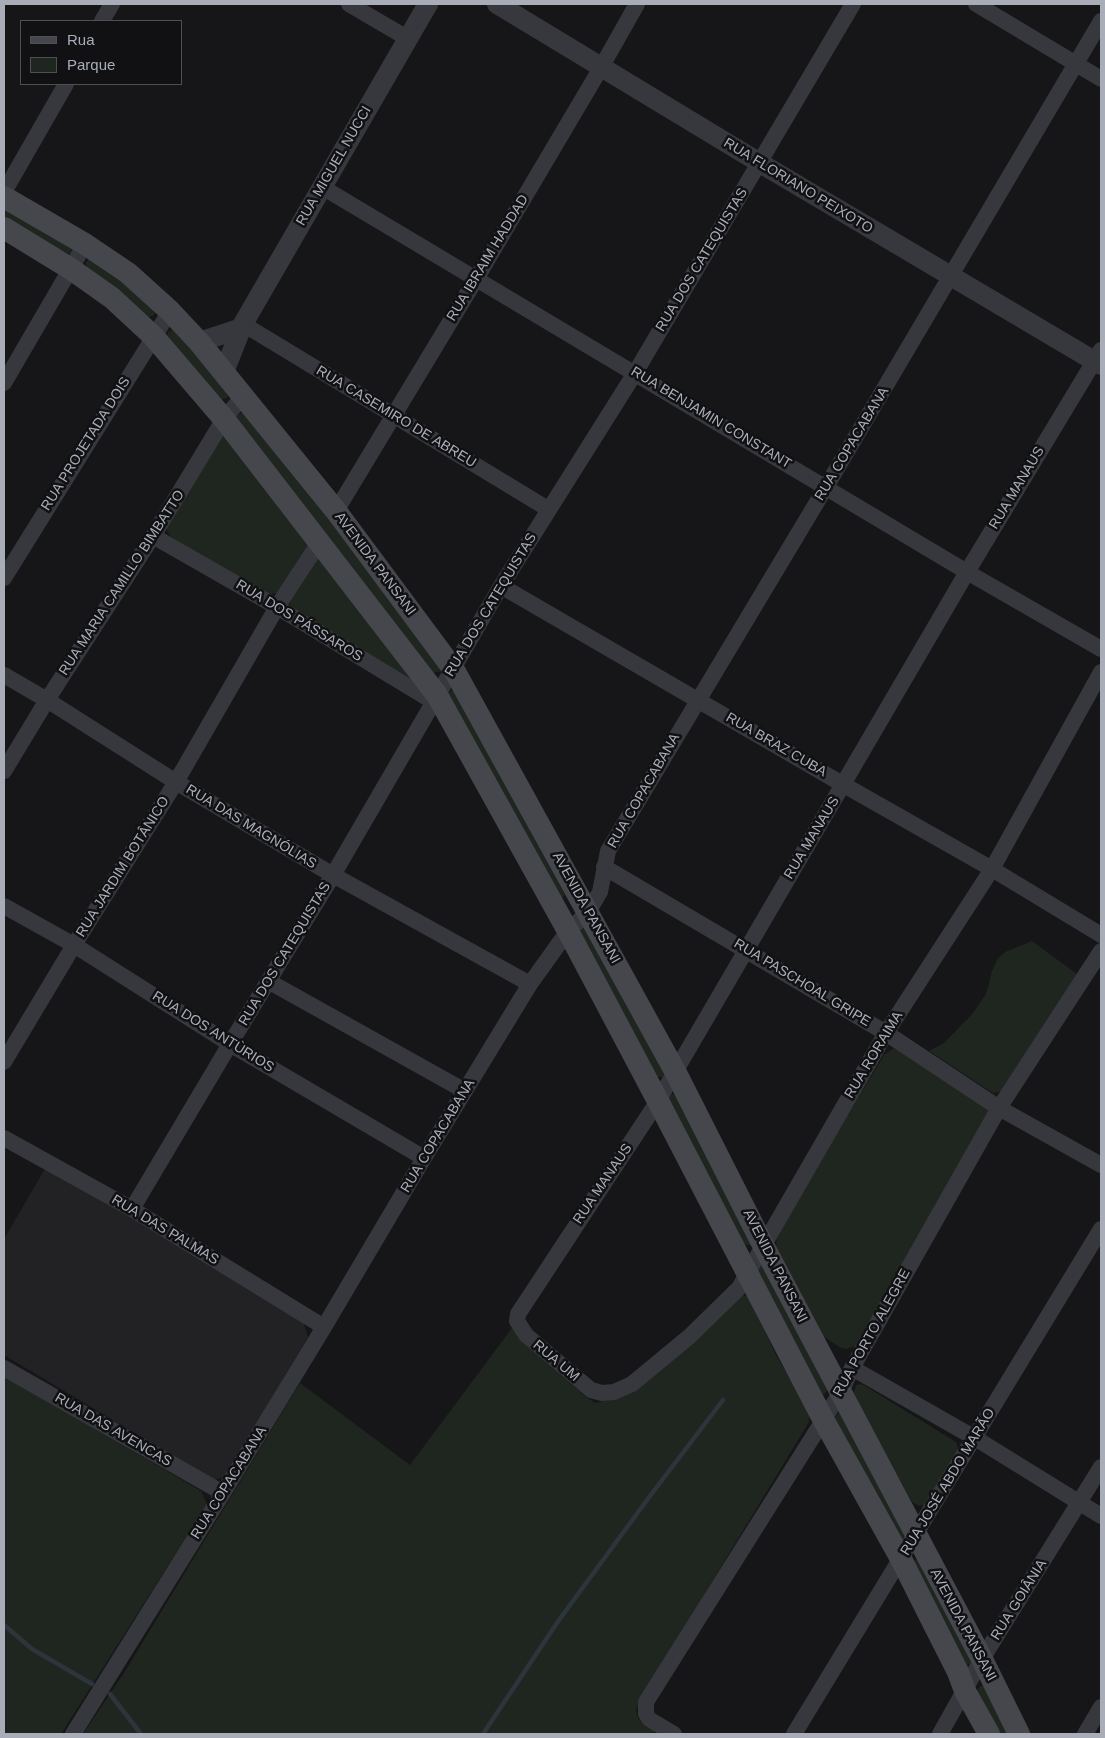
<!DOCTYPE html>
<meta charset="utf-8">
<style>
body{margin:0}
#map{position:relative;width:1105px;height:1738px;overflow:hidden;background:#161618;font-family:Arial,sans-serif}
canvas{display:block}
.frame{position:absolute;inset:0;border:5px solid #a8adb8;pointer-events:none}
.legend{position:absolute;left:20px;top:20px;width:162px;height:65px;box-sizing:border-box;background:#111113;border:1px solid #4d4f55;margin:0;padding:6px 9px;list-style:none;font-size:15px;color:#a8adb8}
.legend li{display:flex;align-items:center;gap:10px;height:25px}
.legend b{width:25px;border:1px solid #4d4f55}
</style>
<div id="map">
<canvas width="1105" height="1738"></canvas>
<div class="frame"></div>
<ul class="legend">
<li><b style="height:6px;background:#45474d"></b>Rua</li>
<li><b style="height:14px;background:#1e261f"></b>Parque</li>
</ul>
</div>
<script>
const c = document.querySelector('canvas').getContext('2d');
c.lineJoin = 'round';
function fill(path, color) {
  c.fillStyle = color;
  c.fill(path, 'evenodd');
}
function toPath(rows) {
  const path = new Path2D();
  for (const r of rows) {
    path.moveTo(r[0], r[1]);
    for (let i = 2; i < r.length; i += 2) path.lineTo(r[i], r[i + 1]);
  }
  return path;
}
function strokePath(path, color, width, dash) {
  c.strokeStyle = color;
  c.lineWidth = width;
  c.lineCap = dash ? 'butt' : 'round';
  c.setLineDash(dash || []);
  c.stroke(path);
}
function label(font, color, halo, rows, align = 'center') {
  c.font = font + ' Arial,sans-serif';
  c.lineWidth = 5;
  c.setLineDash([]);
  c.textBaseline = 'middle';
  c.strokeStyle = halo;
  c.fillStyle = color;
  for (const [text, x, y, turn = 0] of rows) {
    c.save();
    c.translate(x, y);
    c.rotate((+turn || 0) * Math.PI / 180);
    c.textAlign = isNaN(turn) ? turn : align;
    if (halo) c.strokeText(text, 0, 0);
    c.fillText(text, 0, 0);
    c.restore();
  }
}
fill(toPath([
 [46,1167,129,1214,303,1321,308,1337,225,1477,213,1480,4,1355,4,1239]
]), '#222225');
fill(toPath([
 [4,204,73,247,70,253,68,254,4,220],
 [96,258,156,312,154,315,148,318,86,268,86,262,89,259],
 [175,328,229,395,227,398,221,400,166,338,168,332],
 [243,412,249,413,442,671,431,673,236,418,237,415],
 [220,436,229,436,308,539,308,548,279,593,269,594,171,537,165,527],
 [318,559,411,677,408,678,290,607,290,602],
 [454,689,565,895,559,901,447,695,449,692],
 [585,926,668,1071,663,1077,655,1077,579,929],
 [1032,941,1078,975,1003,1091,993,1093,929,1051,944,1043,973,1013,986,994,992,971,998,958,1005,952],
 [894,1048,988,1106,990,1115,856,1346,846,1349,839,1347,822,1335,776,1250,777,1233,884,1055],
 [675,1093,752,1243,750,1245,743,1245,668,1103,669,1096],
 [762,1261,828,1390,823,1395,756,1267],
 [741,1295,748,1296,778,1359,810,1409,809,1422,639,1702,636,1710,638,1718,644,1726,655,1730,653,1734,83,1734,124,1673,300,1383,410,1465,512,1328,525,1344,585,1396,595,1403,616,1398],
 [4,1376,201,1491,207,1504,61,1734,4,1734],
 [862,1384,956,1442,959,1452,927,1504,919,1506,912,1502,857,1401,854,1392,856,1385],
 [840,1410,907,1533,905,1538,899,1541,834,1420],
 [918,1558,972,1656,971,1663,965,1666,912,1562],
 [983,1685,1012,1734,999,1734,978,1694,978,1688]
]), '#1e261f');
strokePath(toPath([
 [4,1625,32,1649,92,1684],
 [110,1694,141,1734],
 [483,1734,559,1620,650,1496,723,1400]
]), '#2c353c', 4.5);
strokePath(toPath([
 [349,4,407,38],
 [976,4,1101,79],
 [102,21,112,4],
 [322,187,967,572,1101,649],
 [4,192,66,84],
 [243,324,548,509],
 [1101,350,967,572,658,1101,518,1314,517,1321,526,1335,591,1390,602,1393,614,1392,632,1384,690,1336,739,1288,886,1033,992,869,1101,672],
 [4,383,85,244],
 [336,511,476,279,602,66,637,4],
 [153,536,277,607,442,707],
 [4,578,170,311],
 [501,586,844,785,992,869,1101,935],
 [4,675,47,700,176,782,333,875,530,984],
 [4,771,47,700,153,536,224,419,243,396],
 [604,867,886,1033,999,1108,1101,1165],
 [4,906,74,945,230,1044,424,1158],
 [268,981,465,1091],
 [4,1062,74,945,176,782,277,607,319,543],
 [4,1138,132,1209,324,1327],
 [132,1209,230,1044,333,875,501,586,635,373,853,4],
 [4,1368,223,1493],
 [852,1368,975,1438,1101,1516],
 [73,1734,223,1493,324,1327,424,1158,530,984,568,931,588,912,600,892,608,851,826,487,1101,21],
 [674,1734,649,1719,646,1714,646,1702,841,1392,852,1368,999,1108,1101,951],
 [794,1734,1101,1229],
 [940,1734,982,1659,1101,1467],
 [1085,1734,1101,1707]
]), '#37383d', 16);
strokePath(toPath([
 [497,4,760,163,1101,365],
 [199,342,242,328],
 [224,372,243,324,428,4]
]), '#37383d', 20);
strokePath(toPath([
 [4,197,85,244,128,273,170,311,199,342,336,511,454,670,675,1071,763,1245,982,1659,1019,1734],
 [4,228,71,269,112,298,153,336,224,419,437,695,568,931,658,1101,823,1419,901,1559,958,1672,965,1691,989,1734]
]), '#45474d', 22);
label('14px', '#a8adb8', '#111113', [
 ["RUA MIGUEL NUCCI",334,166,-60],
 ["RUA FLORIANO PEIXOTO",798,186,31],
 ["RUA IBRAIM HADDAD",488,258,-59],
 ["RUA DOS CATEQUISTAS",702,260,-59],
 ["RUA CASEMIRO DE ABREU",396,417,31],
 ["RUA BENJAMIN CONSTANT",711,418,31],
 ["RUA PROJETADA DOIS",86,444,-58],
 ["RUA COPACABANA",852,444,-59],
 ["RUA MANAUS",1017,488,-59],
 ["AVENIDA PANSANI",375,564,53],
 ["RUA MARIA CAMILLO BIMBATTO",122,583,-57],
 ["RUA DOS CATEQUISTAS",491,605,-59],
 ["RUA DOS PÁSSAROS",299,621,31],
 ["RUA BRAZ CUBA",776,745,30],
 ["RUA COPACABANA",644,791,-60],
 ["RUA DAS MAGNÓLIAS",251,827,31],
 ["RUA MANAUS",812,838,-59],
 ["RUA JARDIM BOTÂNICO",123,867,-58],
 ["AVENIDA PANSANI",586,908,61],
 ["RUA DOS CATEQUISTAS",285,954,-59],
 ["RUA PASCHOAL GRIPE",802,983,31],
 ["RUA DOS ANTÙRIOS",213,1032,32],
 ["RUA RORAIMA",874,1055,-59],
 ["RUA COPACABANA",438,1136,-59],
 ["RUA MANAUS",603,1184,-56],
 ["RUA DAS PALMAS",165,1230,31],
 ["AVENIDA PANSANI",775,1266,63],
 ["RUA PORTO ALEGRE",872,1333,-61],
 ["RUA UM",556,1361,40],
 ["RUA DAS AVENCAS",113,1430,30],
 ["RUA JOSÉ ABDO MARÃO",948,1482,-59],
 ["RUA COPACABANA",229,1483,-58],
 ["RUA GOIÂNIA",1019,1600,-58],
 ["AVENIDA PANSANI",963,1625,62]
]);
</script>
